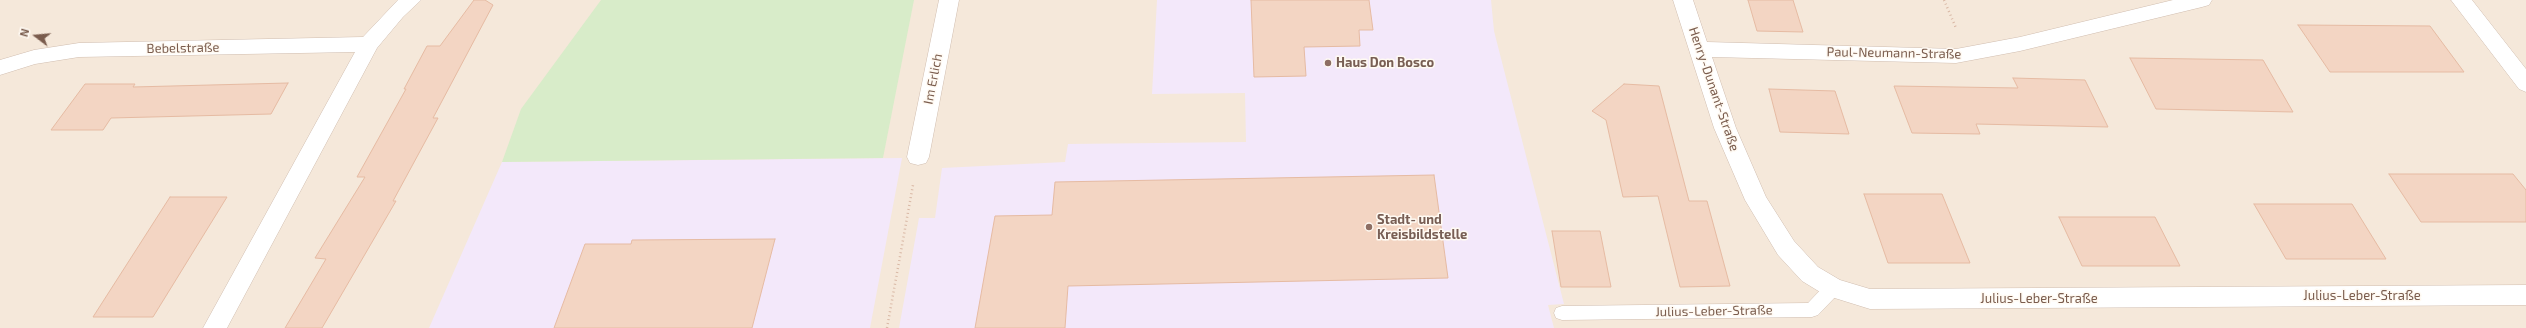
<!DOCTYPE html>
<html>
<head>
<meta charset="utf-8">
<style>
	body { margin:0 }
	#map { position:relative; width:2526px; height:328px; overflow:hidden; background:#fdf6ec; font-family:"Exo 2",sans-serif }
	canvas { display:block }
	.north { position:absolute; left:16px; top:16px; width:40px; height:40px; -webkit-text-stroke:3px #fffaf3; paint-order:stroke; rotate:286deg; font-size:11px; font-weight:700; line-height:16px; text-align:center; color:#7a5c4d }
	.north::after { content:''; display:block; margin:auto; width:14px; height:18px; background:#7a5c4d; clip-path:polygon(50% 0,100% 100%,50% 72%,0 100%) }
</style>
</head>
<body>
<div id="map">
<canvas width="2526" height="328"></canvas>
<div class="north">N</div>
</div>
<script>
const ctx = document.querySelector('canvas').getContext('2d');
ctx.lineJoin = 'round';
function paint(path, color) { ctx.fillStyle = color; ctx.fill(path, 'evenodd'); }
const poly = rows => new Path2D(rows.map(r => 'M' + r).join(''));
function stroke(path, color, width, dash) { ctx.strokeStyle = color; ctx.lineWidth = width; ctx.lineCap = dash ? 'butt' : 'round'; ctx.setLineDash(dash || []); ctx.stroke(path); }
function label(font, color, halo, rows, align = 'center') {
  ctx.font = font + ' "Exo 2",sans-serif'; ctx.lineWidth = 3; ctx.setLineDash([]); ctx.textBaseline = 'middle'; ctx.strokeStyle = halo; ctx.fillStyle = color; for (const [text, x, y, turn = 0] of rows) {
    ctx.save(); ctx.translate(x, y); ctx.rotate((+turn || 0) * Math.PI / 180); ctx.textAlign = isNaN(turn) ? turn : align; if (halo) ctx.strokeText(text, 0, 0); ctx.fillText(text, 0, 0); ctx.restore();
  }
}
paint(poly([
	[0,0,2526,0,2526,328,0,328]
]), '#f5e8da');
paint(poly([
	[1157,0,1491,0,1494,31,1564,304,1548,305,1554,328,899,328,919,218,935,218,942,168,1065,162,1068,144,1246,142,1245,93,1152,94],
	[902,158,870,328,429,328,502,162]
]), '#f3e8fa');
paint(poly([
	[601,0,914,0,883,158,502,162,521,109]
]), '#d8ecc9');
const building = poly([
	[474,0,485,0,493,5,433,118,438,118,393,201,396,201,322,328,285,328,326,259,315,258,365,177,357,177,406,89,404,89,427,46,440,46,474,0],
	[1251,0,1369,0,1373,30,1359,30,1360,46,1304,47,1306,76,1254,77,1251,0],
	[1748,0,1793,0,1803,32,1757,31,1748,0],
	[2298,25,2430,26,2464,72,2330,72,2298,25],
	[2130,58,2263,60,2293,112,2156,109,2130,58],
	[2013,78,2085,80,2108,127,1976,124,1980,134,1912,133,1894,86,2018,88,2013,78],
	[288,83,271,114,111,118,103,130,51,130,85,84,135,84,133,87,288,83],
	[1624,84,1659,86,1689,201,1707,201,1730,286,1680,287,1658,196,1623,197,1606,120,1592,111,1624,84],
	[1769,89,1835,91,1849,134,1780,132,1769,89],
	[2389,174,2513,174,2526,190,2526,222,2421,222,2389,174],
	[1434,175,1448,278,1068,286,1065,328,975,328,995,216,1052,215,1055,182,1434,175],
	[1864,194,1942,194,1970,263,1888,263,1864,194],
	[170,197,227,197,153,317,93,317,170,197],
	[2254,204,2352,204,2386,259,2286,259,2254,204],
	[2059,217,2155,217,2180,266,2082,266,2059,217],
	[1552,231,1600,231,1611,287,1561,287,1552,231],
	[775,239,752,328,554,328,585,244,631,244,632,240,775,239]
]);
paint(building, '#f3d5c3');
stroke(building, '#e6bba3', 1);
const service = poly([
	[1833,281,1839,283,1841,288,1839,293,1818,315,1812,317,1562,320,1556,318,1554,313,1556,308,1562,306,1808,303,1827,283,1833,281]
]);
const minor = poly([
	[398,0,421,0,403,17,377,48,227,328,203,328,355,52,79,57,35,64,0,75,0,60,34,50,79,43,363,37,398,0],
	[939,0,959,0,929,157,926,163,918,165,910,163,907,157,939,0],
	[1673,0,1693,0,1707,42,1956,49,2020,37,2173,0,2212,0,2209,5,2202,7,2020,51,1956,63,1712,57,1736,128,1766,197,1794,241,1818,267,1840,280,1870,289,2526,285,2526,305,1870,309,1825,295,1802,281,1778,255,1745,200,1714,128,1673,0],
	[2451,0,2472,0,2526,69,2526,92,2519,89,2451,0]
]);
stroke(service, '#d1beb0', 1);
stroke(minor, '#d1beb0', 1);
stroke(poly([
	[1944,0,1956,28],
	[887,328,913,185]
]), '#d9b8a5', 2.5, [1, 3]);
paint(service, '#fff');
paint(minor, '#fff');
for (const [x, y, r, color] of [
	[1328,63,4,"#8d6e63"],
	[1369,227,4,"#8d6e63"]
]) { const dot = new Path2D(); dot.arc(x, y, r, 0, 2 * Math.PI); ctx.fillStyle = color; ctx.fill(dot); stroke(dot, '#fffaf3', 1.5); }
label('13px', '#7a5c4d', '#fffaf3', [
	["Bebelstraße",183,48,-1],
	["Paul-Neumann-Straße",1894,53,1],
	["Im Erlich",933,79,-79],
	["Henry-Dunant-Straße",1714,89,71],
	["Julius-Leber-Straße",2362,296],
	["Julius-Leber-Straße",2039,299],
	["Julius-Leber-Straße",1714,311,-1]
]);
label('bold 13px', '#785e54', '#fffaf3', [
	["Haus Don Bosco",1336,63],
	["Stadt- und",1377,220],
	["Kreisbildstelle",1377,235]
], 'left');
</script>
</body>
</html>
